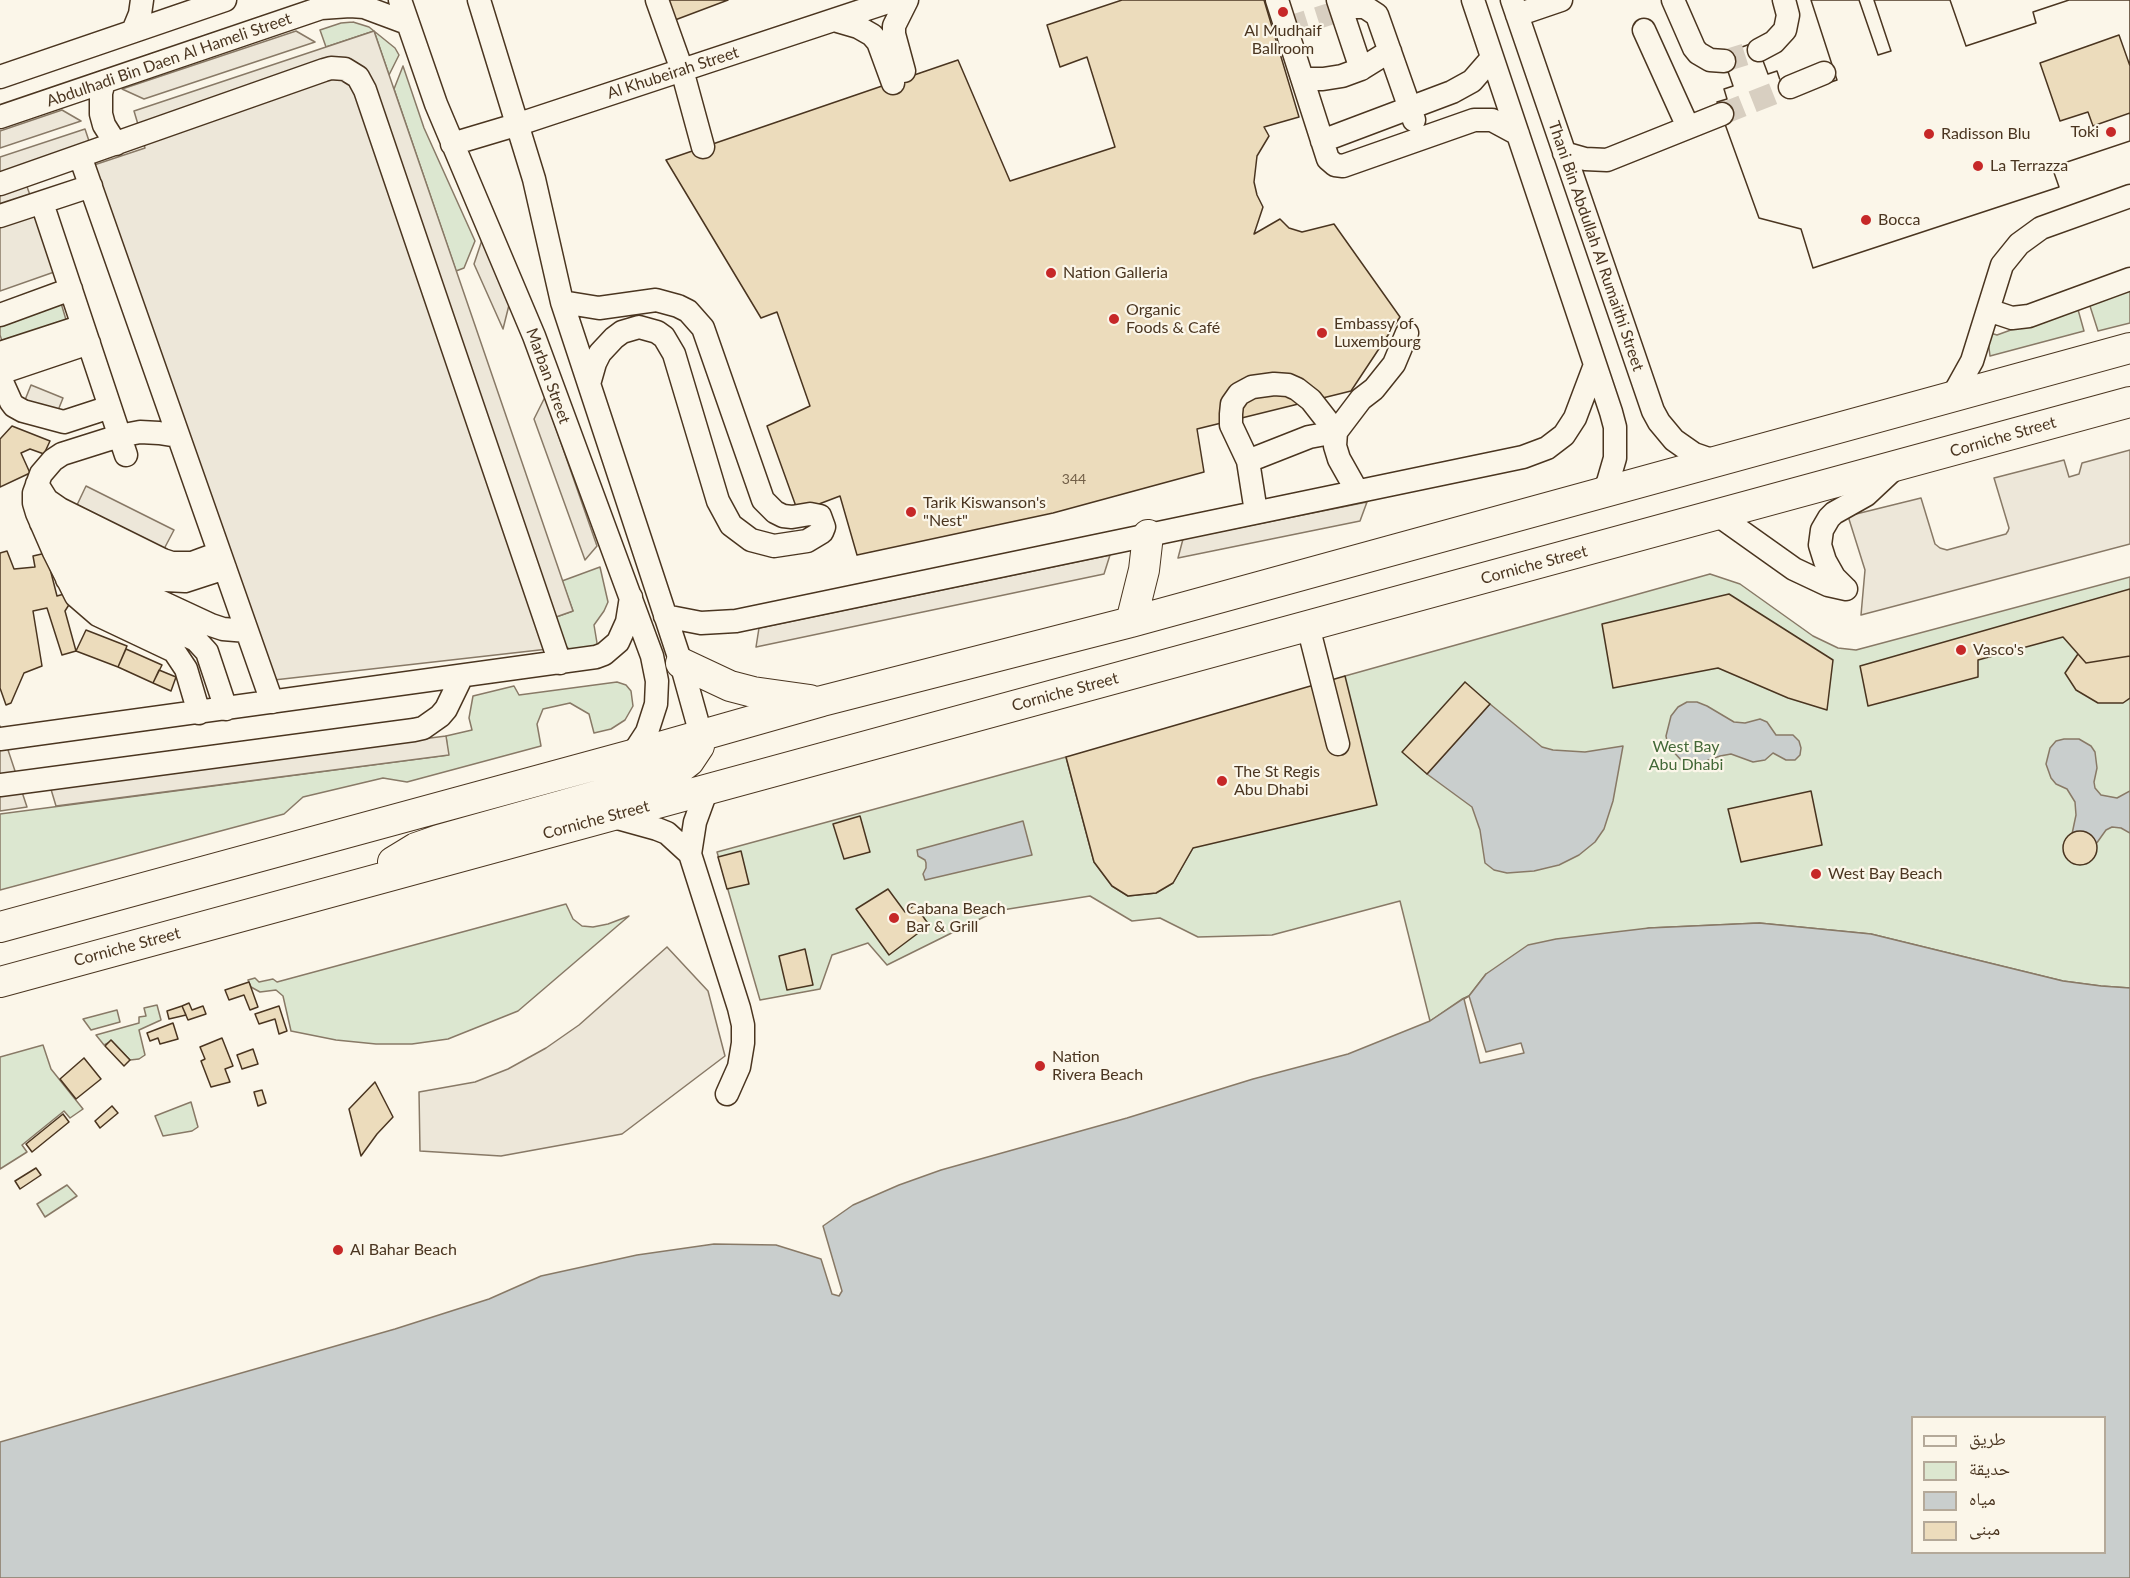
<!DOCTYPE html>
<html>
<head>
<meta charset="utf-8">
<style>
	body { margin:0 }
	#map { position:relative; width:2130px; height:1578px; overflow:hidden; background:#fbf6e9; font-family:Lato,"Noto Naskh Arabic",sans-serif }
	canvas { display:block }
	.legend { position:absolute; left:1911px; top:1416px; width:195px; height:138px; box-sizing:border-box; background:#fbf6e9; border:2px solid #b4a999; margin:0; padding:8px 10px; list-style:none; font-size:18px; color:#4a3520 }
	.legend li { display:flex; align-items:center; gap:12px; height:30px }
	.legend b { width:30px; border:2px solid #b4a999 }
</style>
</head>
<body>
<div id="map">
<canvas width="2130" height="1578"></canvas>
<ul class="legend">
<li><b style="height:8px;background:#fbf6e9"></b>طريق</li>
<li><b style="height:16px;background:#dce7d0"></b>حديقة</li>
<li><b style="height:16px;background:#c9cecd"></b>مياه</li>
<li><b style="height:16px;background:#ecdcbc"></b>مبنى</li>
</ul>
</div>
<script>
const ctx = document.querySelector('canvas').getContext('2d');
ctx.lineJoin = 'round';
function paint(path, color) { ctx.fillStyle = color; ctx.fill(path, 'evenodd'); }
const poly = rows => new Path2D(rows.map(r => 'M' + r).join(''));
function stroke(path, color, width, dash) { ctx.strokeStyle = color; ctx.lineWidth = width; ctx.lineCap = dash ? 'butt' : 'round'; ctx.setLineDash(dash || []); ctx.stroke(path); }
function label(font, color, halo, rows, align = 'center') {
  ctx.font = font + ' Lato,sans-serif'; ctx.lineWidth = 4.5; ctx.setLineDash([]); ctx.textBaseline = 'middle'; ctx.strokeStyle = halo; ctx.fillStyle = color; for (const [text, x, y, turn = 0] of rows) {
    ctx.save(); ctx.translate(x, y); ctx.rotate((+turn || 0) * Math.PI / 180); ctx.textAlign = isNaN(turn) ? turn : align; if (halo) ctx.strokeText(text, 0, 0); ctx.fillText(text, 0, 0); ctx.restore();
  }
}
const green = poly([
	[353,22,369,27,395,48,399,55,389,75,374,31,326,47,320,30,341,23,353,22],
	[403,66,424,128,475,241,464,268,456,271,394,89,403,66],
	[2130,290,2130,323,2098,331,2089,303,2130,290],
	[61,303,67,323,3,344,0,335,0,322,61,303],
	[2077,306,2084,331,1990,356,1987,332,1997,335,2077,306],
	[600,567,608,602,604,611,594,625,598,649,571,650,566,647,556,617,573,611,562,581,600,567],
	[1710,574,1740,584,1813,636,1838,648,1856,650,2130,577,2130,988,2101,986,2063,981,1871,934,1759,923,1649,928,1486,974,1469,996,1462,999,1430,1021,1400,901,1272,935,1198,937,1160,918,1132,921,1090,896,996,911,887,965,868,943,832,955,820,989,760,1000,717,852,1066,757,1094,862,1112,886,1128,896,1156,893,1173,883,1193,848,1345,676,1710,574],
	[617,682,626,685,631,691,633,706,625,720,611,729,594,733,589,714,570,703,543,709,537,724,541,746,407,782,383,778,303,797,284,814,0,890,0,814,448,755,446,736,472,730,469,718,473,696,514,686,519,695,617,682],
	[566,904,573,919,582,926,593,927,608,924,629,916,518,1011,448,1039,412,1044,376,1044,336,1040,291,1031,283,996,276,990,260,992,251,987,248,980,255,978,259,982,273,979,277,982,566,904],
	[157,1005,161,1020,139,1030,145,1055,139,1059,130,1060,112,1041,104,1045,96,1035,139,1023,139,1017,146,1016,144,1008,157,1005],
	[117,1010,120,1022,91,1030,83,1019,117,1010],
	[43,1045,51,1069,83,1109,70,1118,64,1111,22,1145,27,1152,0,1169,0,1057,43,1045],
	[191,1102,198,1127,192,1131,163,1136,155,1116,191,1102],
	[67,1185,77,1196,45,1217,37,1204,67,1185]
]);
paint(green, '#dce7d0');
stroke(green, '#887966', 1.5);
const parking = poly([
	[296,31,315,42,144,99,122,89,296,31],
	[374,31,573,611,556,617,566,647,274,680,91,166,145,148,134,111,374,31],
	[62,110,81,121,0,148,0,131,62,110],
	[85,129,90,144,20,167,57,271,0,291,0,157,85,129],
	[483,237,510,301,503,329,474,264,483,237],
	[31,385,63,398,57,413,25,400,31,385],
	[545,397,597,546,585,560,534,419,545,397],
	[2130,450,2130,544,1861,615,1865,570,1848,516,1921,498,1935,544,1940,548,1947,550,2006,534,2008,531,2009,528,1994,478,2064,460,2069,477,2079,474,2082,463,2130,450],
	[86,486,174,530,164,549,77,505,86,486],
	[1367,502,1360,521,1178,558,1183,539,1367,502],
	[1110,555,1104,574,756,647,759,628,1110,555],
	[0,726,27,807,0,811,0,726],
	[446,736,449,755,56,806,50,786,446,736],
	[667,947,708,991,725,1056,622,1134,501,1156,420,1151,419,1092,475,1082,508,1069,546,1048,579,1025,667,947]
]);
paint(parking, '#ede7d9');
stroke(parking, '#887966', 1.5);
const water = poly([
	[1687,702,1697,702,1707,706,1734,722,1745,723,1760,719,1767,722,1776,735,1793,735,1799,741,1801,748,1800,755,1795,760,1786,760,1773,753,1765,760,1753,762,1731,754,1720,756,1703,762,1693,763,1682,761,1668,746,1666,736,1671,716,1678,707,1687,702],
	[1490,704,1542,747,1553,750,1585,752,1623,746,1613,801,1604,829,1595,842,1579,855,1559,865,1534,871,1507,873,1494,870,1485,863,1480,830,1472,807,1427,774,1490,704],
	[2064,739,2079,739,2091,746,2095,752,2097,768,2094,782,2095,788,2101,795,2117,798,2130,791,2130,833,2121,828,2112,827,2106,830,2096,844,2091,835,2086,833,2081,832,2072,834,2076,815,2075,802,2067,789,2056,784,2051,778,2046,764,2050,748,2056,741,2064,739],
	[1023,821,1032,855,925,880,923,874,926,868,926,863,925,860,918,856,917,850,1023,821],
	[1759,923,1871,934,2063,981,2101,986,2130,988,2130,1578,0,1578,0,1442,395,1329,489,1299,541,1276,637,1255,714,1244,776,1245,821,1259,832,1294,839,1296,842,1291,823,1226,853,1205,899,1185,941,1170,1127,1118,1253,1079,1348,1054,1430,1021,1463,999,1469,996,1486,974,1528,945,1556,939,1649,928,1759,923],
	[1912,1418,2104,1418,2104,1552,1912,1552,1912,1418]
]);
paint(water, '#c9cecd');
stroke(water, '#887966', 1.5);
const pier = poly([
	[1469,996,1486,1052,1521,1043,1524,1053,1480,1063,1464,999,1469,996]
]);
paint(pier, '#fbf6e9');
stroke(pier, '#887966', 1.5);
const building = poly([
	[668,0,728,0,675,20,668,0],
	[1122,0,1264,0,1299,117,1264,127,1269,136,1257,156,1254,182,1257,195,1263,207,1254,234,1280,219,1289,228,1302,232,1334,224,1400,317,1351,391,1197,429,1204,472,1053,513,857,555,840,496,798,512,767,426,810,406,777,312,761,318,666,160,958,60,1010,181,1115,147,1087,57,1060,67,1047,25,1122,0],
	[1811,0,1859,0,1878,55,1891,51,1874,0,1950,0,1966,46,2036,23,2033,12,2069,0,2130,0,2130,66,2119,35,2040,63,2060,121,2088,112,2093,126,2130,113,2130,141,2052,167,2059,187,1813,268,1801,229,1759,218,1717,102,1727,99,1724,89,1733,86,1722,54,1756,42,1768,74,1777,71,1780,80,1787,78,1793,95,1837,80,1811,0],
	[1811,0,1859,0,1878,55,1891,51,1874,0,1950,0,1966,46,2036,23,2033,12,2069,0,2130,0,2130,141,2052,167,2059,187,1813,268,1801,229,1759,218,1717,102,1727,99,1724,89,1733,86,1722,54,1756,42,1768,74,1777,71,1780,80,1787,78,1793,95,1837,80,1811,0],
	[12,426,50,441,44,454,30,449,21,453,30,473,0,487,0,439,12,426],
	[7,551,14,569,35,567,33,556,46,553,57,596,71,592,72,600,65,611,76,651,62,655,47,608,33,611,42,666,24,673,11,703,6,705,0,688,0,553,7,551],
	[2130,589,2130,656,2086,663,2063,637,1978,660,1978,677,1868,706,1860,666,2130,589],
	[1729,594,1833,660,1827,710,1788,698,1718,668,1613,688,1602,624,1729,594],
	[86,630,127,646,118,667,76,651,86,630],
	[126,649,162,665,153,683,118,667,126,649],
	[2078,654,2086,663,2130,656,2130,698,2123,703,2098,703,2076,690,2065,673,2078,654],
	[159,670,176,677,171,691,153,683,159,670],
	[1345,676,1377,805,1193,848,1173,883,1156,893,1128,896,1112,886,1094,862,1066,757,1345,676],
	[1465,682,1490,704,1427,774,1402,752,1465,682],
	[1811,791,1822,845,1741,862,1728,809,1811,791],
	[860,816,870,852,844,859,833,824,860,816],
	'2063 848a17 17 0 1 1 34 0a17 17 0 1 1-34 0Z',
	[741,851,749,884,727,889,718,857,741,851],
	[888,889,905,912,915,905,929,925,889,955,856,909,888,889],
	[805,949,813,985,787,990,779,956,805,949],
	[249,982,258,1007,250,1010,244,995,229,1000,225,990,249,982],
	[189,1003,192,1010,203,1006,206,1014,188,1020,182,1006,189,1003],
	[182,1006,186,1015,169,1019,167,1011,182,1006],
	[279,1006,287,1031,279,1034,275,1019,259,1024,255,1014,279,1006],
	[173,1023,178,1039,160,1044,158,1038,150,1041,147,1033,173,1023],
	[222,1038,233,1066,225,1069,230,1082,211,1087,201,1061,205,1059,200,1047,222,1038],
	[111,1040,130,1060,124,1066,105,1046,111,1040],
	[253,1049,258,1064,242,1069,237,1055,253,1049],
	[84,1058,101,1079,76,1099,60,1079,84,1058],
	[375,1082,393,1117,377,1134,361,1156,349,1109,375,1082],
	[262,1090,266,1103,258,1106,254,1092,262,1090],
	[112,1106,118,1113,100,1128,95,1121,112,1106],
	[63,1114,69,1122,32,1152,26,1144,63,1114],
	[36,1168,41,1175,20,1189,15,1181,36,1168]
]);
paint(building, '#ecdcbc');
stroke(building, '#4a3520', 1.5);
stroke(poly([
	[1286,28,1352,7],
	[1724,61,1759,50],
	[1722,114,1790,87]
]), '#d8cfc1', 22, [22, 11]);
const minor = poly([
	[400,0,436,104,534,336,652,656,657,681,656,704,647,732,632,755],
	[479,0,534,179,562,302,681,663,701,735],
	[657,0,682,70,703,147],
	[1277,0,1328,159,1335,165,1343,166,1474,120,1492,120,1518,134],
	[1338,0,1361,69],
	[1473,0,1611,412,1615,427,1615,458,1608,482,1602,493],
	[1512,0,1653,411,1659,422,1674,440,1694,454,1717,462],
	[1673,0,1694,48,1698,53,1710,60,1724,61],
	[1352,7,1365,7,1377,15,1414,120],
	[1517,15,1561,0],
	[834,20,858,27,872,35,878,42,893,83],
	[1644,30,1688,127],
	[133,31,140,14,142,0],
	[1759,50,1774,42,1785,30,1788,15,1784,0],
	[904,71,894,34,894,26,907,0],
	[0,77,225,0],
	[1303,79,1323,79,1342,76,1361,69,1390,51],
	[104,82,101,93,101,114,104,125,116,144],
	[1790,87,1824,73],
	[0,117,321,8,350,6,364,7,407,23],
	[1322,141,1452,92,1472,81,1492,58],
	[452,144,519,124,894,0],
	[1564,153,1585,159,1607,160,1722,114],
	[80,156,272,702],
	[0,184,324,70,331,68,345,69,358,77,365,90,560,663],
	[42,203,126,455],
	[0,216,91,186],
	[562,302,599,308,656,300,678,306,688,311,703,328,763,500,775,512,783,516,792,517,810,514,820,516,824,527,822,532,807,541,774,546,751,540,731,525,718,501,674,354,664,337,657,332,639,327,622,332,614,338,600,353,595,363,589,384],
	[1988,310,2012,318,2029,316,2130,279],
	[0,315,71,289],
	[0,353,83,326],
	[4,371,2,382,11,402,14,406,23,411,64,422,110,407],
	[0,373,89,343],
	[1952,397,1972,361,2002,265,2019,244,2041,228,2130,196],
	[178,436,159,433,140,432,119,436,62,454,53,460,41,474,34,493,34,503,37,513,54,552,76,596,98,615,174,651,186,669,199,713],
	[1248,461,1231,425,1231,414,1232,404,1239,394,1252,387,1274,384,1288,385,1297,389,1311,400,1336,432,1309,437,1248,461,1256,512],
	[37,484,47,500,60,509,163,560,172,563,192,563,219,553],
	[1357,491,1339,459,1335,446,1336,432,1361,399,1374,389,1394,364,1407,333],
	[1718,515,1794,569,1828,585,1846,589],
	[41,523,165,580,185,581,225,568],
	[54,552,211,625,223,629,247,631],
	[67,579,196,640,207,652,226,709],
	[1846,589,1834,577,1825,561,1820,545,1822,530,1829,518,1834,513,1866,495,1897,466],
	[665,616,701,623,736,621,1523,457,1547,448,1564,435,1575,418,1595,365],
	[1308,626,1338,744],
	[0,739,596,657,604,654,618,642,627,622,631,597],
	[0,785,414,730,423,728,440,716,446,709,462,676],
	[707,789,695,822,690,854,739,1008,743,1025,743,1043,739,1067,727,1094],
	[610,816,657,829,667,833,690,854]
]);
const major = poly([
	[1131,622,1144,570,1148,535],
	[681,663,730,686,753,692,810,700],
	[393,862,416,848,439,840,671,775,689,761,699,746,701,735],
	[0,927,632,755,822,701,1131,622,2130,348],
	[0,982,2130,402]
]);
stroke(minor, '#4a3520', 25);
stroke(major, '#4a3520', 32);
stroke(minor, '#fbf6e9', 22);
stroke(major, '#fbf6e9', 30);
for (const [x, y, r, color] of [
	[1283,12,6,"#c62828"],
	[2111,132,6,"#c62828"],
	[1929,134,6,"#c62828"],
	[1978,166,6,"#c62828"],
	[1866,220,6,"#c62828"],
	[1051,273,6,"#c62828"],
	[1114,319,6,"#c62828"],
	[1322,333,6,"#c62828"],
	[911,512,6,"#c62828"],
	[1961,650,6,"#c62828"],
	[1222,781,6,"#c62828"],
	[1816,874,6,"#c62828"],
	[894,918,6,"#c62828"],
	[1040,1066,6,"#c62828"],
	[338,1250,6,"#c62828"]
]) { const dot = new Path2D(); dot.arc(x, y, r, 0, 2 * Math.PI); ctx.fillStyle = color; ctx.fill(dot); stroke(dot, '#fbf6e9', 2); }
label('14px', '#725f47', null, [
	["344",1074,479]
]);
label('16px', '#4a3520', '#fbf6e9', [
	["Al Mudhaif",1283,31,"center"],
	["Ballroom",1283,49,"center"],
	["Toki",2099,132,"right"],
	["Radisson Blu",1941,134],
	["La Terrazza",1990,166],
	["Bocca",1878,220],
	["Nation Galleria",1063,273],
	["Organic",1126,310],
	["Foods & Café",1126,328],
	["Embassy of",1334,324],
	["Luxembourg",1334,342],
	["Tarik Kiswanson's",923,503],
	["\"Nest\"",923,521],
	["Vasco's",1973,650],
	["The St Regis",1234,772],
	["Abu Dhabi",1234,790],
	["West Bay Beach",1828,874],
	["Cabana Beach",906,909],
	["Bar & Grill",906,927],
	["Nation",1052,1057],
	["Rivera Beach",1052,1075],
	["Al Bahar Beach",350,1250]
], 'left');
label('16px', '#4a3520', '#fbf6e9', [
	["Abdulhadi Bin Daen Al Hameli Street",169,60,-19],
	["Al Khubeirah Street",673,73,-18],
	["Thani Bin Abdullah Al Rumaithi Street",1596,246,71],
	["Marban Street",548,376,70],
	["Corniche Street",2003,437,-16],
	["Corniche Street",1534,565,-15],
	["Corniche Street",1065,692,-15],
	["Corniche Street",596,820,-15],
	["Corniche Street",127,947,-15]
]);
label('16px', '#436837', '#fbf6e9', [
	["West Bay",1686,747],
	["Abu Dhabi",1686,765]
]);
</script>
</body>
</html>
